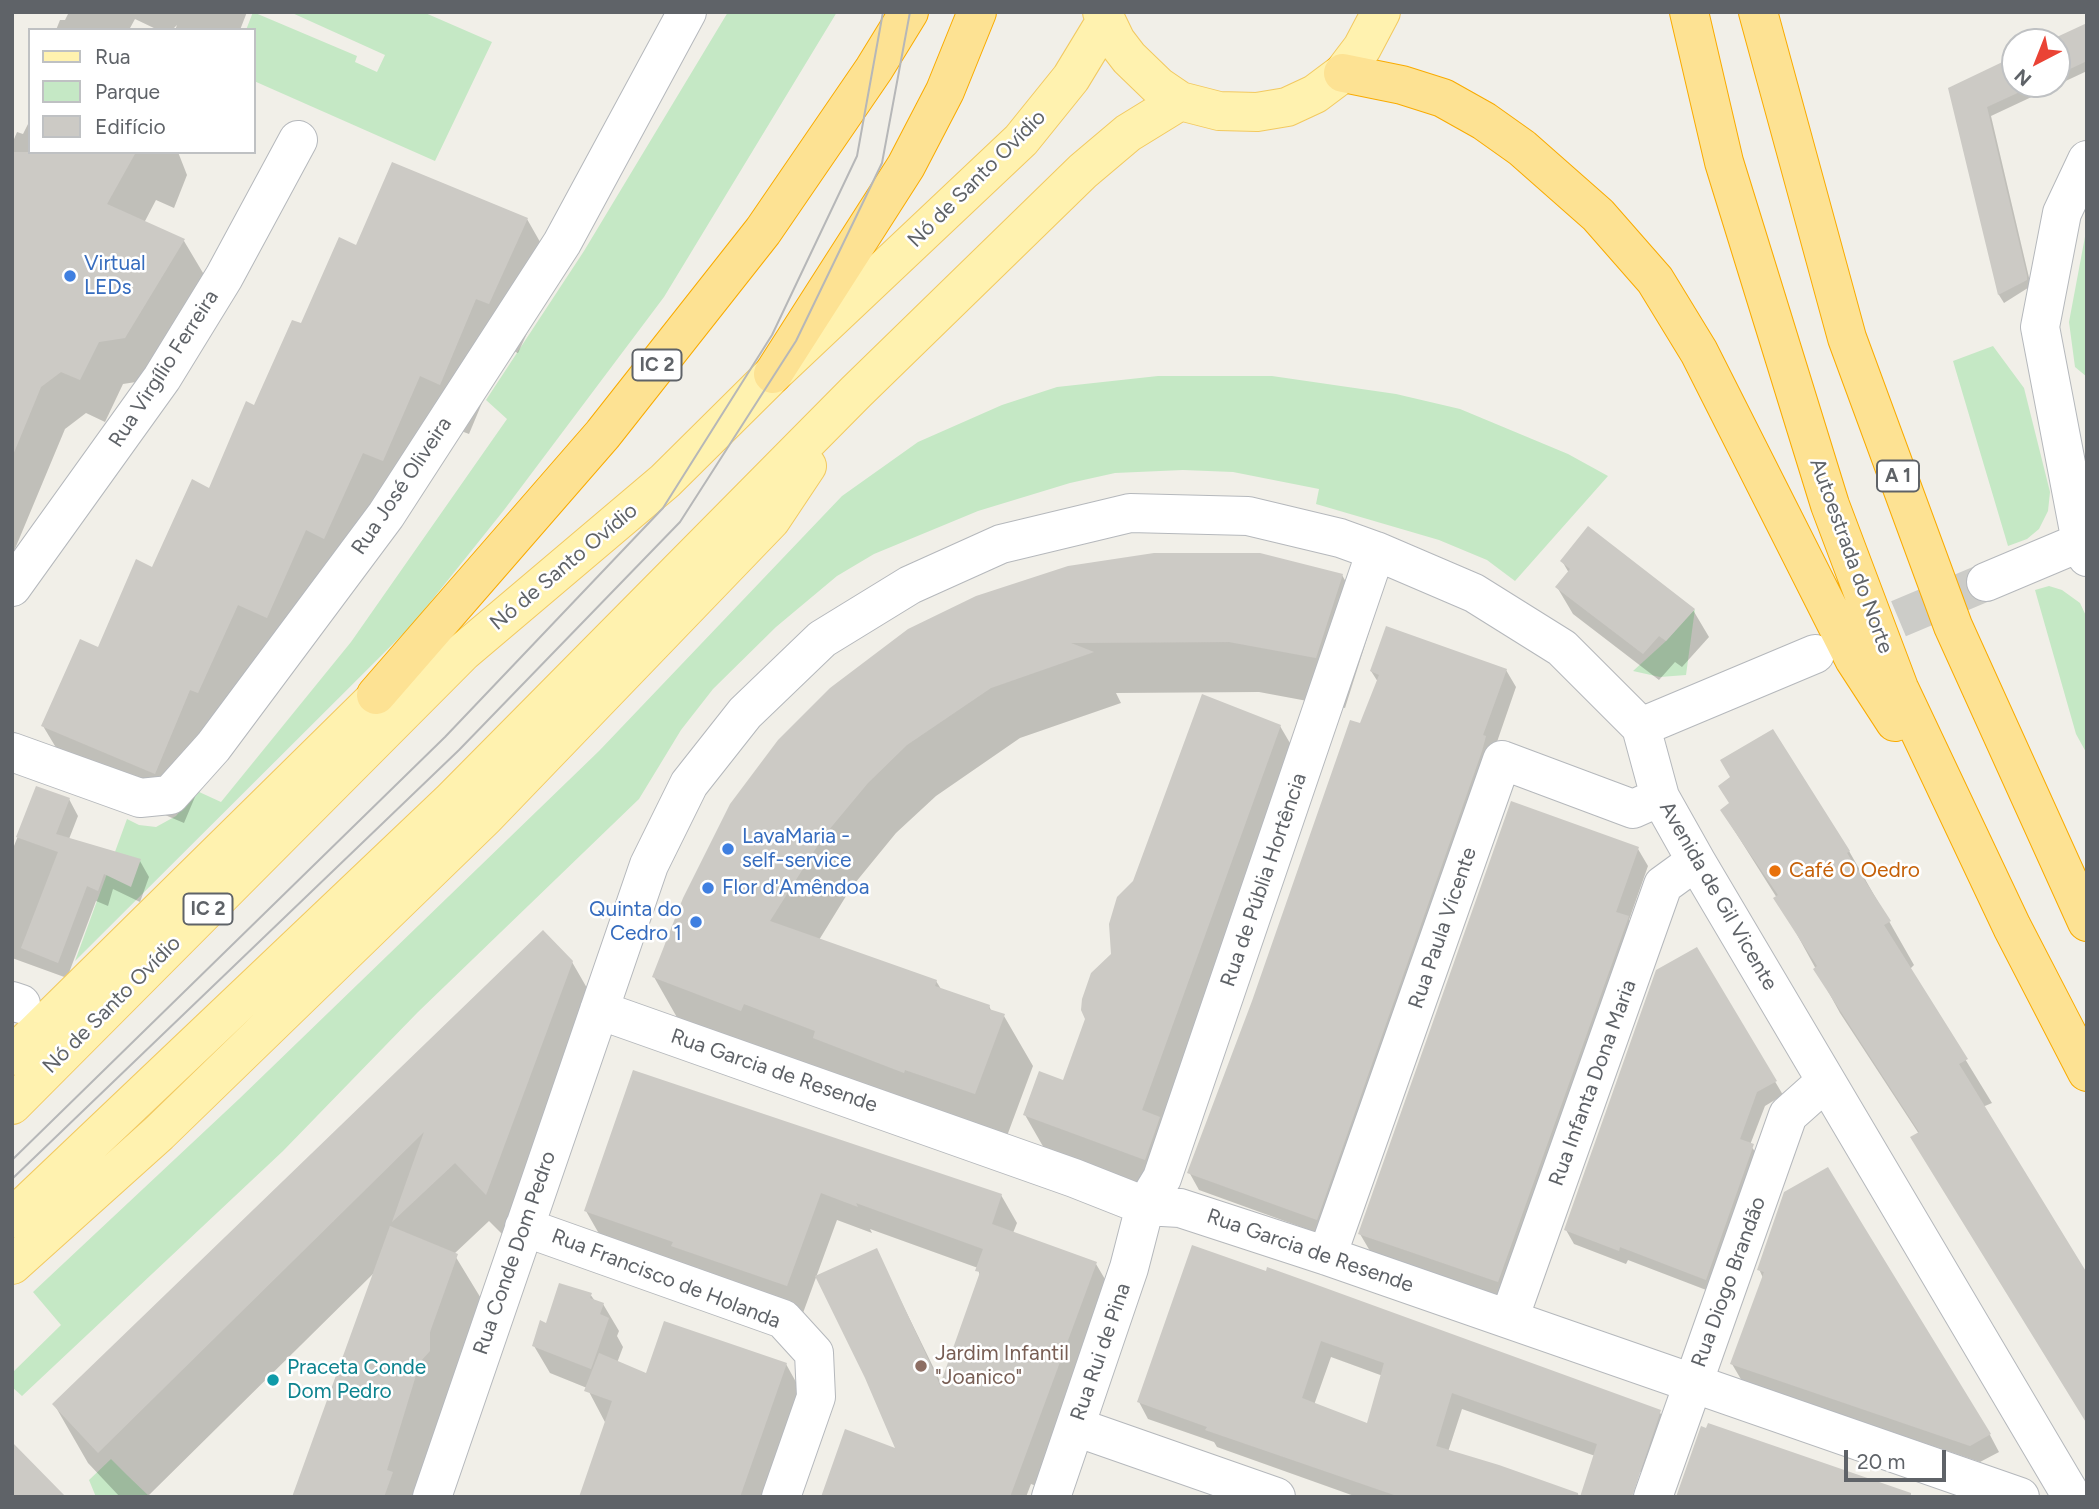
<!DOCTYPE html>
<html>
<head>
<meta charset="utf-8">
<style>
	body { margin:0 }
	#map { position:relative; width:2099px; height:1509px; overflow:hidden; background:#f1efe8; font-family:Figtree,sans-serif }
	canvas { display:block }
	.frame { position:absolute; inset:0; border:14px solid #5f6368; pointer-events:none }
	.legend { position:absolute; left:28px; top:28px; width:228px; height:126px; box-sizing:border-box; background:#fff; border:2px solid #bfc1c3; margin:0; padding:9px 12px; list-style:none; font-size:21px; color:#5f6368 }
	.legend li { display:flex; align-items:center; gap:14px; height:35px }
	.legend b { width:35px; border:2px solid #bfc1c3 }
	.north { position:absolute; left:2001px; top:28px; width:70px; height:70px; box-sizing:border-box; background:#fff; border:2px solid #bfc1c3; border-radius:50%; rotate:222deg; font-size:19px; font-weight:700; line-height:28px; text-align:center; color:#5f6368 }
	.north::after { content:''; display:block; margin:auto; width:24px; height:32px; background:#ea4335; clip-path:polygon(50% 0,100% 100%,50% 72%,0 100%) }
	.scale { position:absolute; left:1844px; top:1450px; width:102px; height:32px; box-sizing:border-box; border:4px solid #5f6368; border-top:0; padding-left:9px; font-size:21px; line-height:24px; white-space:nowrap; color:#5f6368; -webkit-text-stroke:5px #fff; paint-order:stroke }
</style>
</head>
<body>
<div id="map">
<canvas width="2099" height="1509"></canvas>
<div class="frame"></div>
<ul class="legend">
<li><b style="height:9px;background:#fff2af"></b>Rua</li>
<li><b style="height:19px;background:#c5e8c5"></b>Parque</li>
<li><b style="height:19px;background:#cccac5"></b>Edifício</li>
</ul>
<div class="north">N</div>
<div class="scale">20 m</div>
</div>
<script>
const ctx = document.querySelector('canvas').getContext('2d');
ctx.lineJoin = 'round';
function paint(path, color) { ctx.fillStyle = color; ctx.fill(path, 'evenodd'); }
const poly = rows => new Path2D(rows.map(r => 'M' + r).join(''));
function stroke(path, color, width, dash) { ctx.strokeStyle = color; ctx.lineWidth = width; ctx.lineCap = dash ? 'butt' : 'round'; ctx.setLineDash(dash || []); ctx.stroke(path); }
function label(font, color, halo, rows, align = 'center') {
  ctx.font = font + ' Figtree,sans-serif'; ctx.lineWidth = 5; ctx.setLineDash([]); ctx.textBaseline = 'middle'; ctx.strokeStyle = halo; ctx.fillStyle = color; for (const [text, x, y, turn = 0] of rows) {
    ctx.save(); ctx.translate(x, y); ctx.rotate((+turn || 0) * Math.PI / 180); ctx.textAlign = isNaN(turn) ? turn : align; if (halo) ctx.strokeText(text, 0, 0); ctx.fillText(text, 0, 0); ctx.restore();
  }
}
paint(poly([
	[253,12,357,56,355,62,377,72,385,55,290,12,423,12,492,42,435,161,254,81,254,30,246,30],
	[728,12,837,12,664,297,504,510,412,625,75,961,127,819,139,825,156,827,176,816,197,791,221,802,351,642,507,419,486,400,584,251],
	[2087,226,2087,377,2075,367,2069,322],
	[1993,346,2024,388,2050,492,2048,511,2039,529,2027,539,2008,546,1953,361],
	[1158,376,1272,376,1396,394,1460,409,1568,454,1608,476,1515,581,1487,560,1439,540,1316,504,1319,489,1233,472,1183,470,1115,473,1070,483,978,511,874,554,837,576,776,627,713,689,681,730,639,799,418,1012,283,1151,22,1396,12,1387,12,1373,61,1325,33,1292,239,1099,599,751,842,496,918,442,1002,405,1057,387],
	[2049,586,2062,590,2080,603,2087,618,2087,754,2076,734,2035,590],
	[1695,609,1686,675,1660,677,1633,671,1666,641],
	[111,1459,127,1475,150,1497,96,1497,89,1480]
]), '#c5e8c5');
paint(poly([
	[69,12,247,12,240,30,175,30,177,25,172,30,158,30,135,19,129,30,56,30,60,20,65,20],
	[2087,25,2087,71,1991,116,2031,286,2004,303,1999,295,1950,89,2015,58,2015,84,2057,84,2057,42,2050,42],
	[30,120,30,152,178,152,187,175,174,208,156,200,144,223,184,241,209,283,149,380,123,384,105,422,86,413,65,429,12,556,12,144,17,132,23,134],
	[527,219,556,270,518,353,505,348,469,434,448,426,219,740,184,823,73,776,43,726,210,490,302,326,357,248],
	[1562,561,1693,610,1709,637,1682,667,1675,662,1659,680,1573,614,1557,587,1569,573],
	[1342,575,1371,626,1345,708,1259,692,1116,693,1121,703,1020,738,936,796,896,833,851,888,819,940,936,981,941,989,989,1006,992,1012,1004,1016,1033,1066,1004,1144,683,1028,654,977,831,689],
	[1506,670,1516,687,1326,1236,1199,1190,1189,1172,1378,682,1371,671],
	[1280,726,1308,774,1172,1207,1052,1162,1025,1115,1064,1083,1113,955],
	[37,788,69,799,78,816,69,839,140,861,149,877,140,902,113,889,108,906,96,901,67,978,12,958,12,851],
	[1722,811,1849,851,1914,965,1910,969,1992,1103,1919,1134,1840,1013,1777,898],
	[1638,849,1648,866,1629,920,1637,935,1507,1299,1370,1251,1360,1234],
	[1697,949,1783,1095,1765,1106,1750,1145,1761,1159,1714,1293,1628,1260,1626,1264,1574,1244,1566,1230],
	[572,962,606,1021,520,1252,489,1221,454,1254,485,1305,422,1497,295,1497,377,1270,147,1497,120,1497,88,1463,54,1404],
	[634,1073,1001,1195,1017,1223,1013,1233,1096,1264,1112,1291,1039,1487,1031,1484,1026,1497,824,1497,898,1451,876,1250,942,1385,980,1277,978,1268,870,1229,872,1233,837,1220,803,1313,602,1239,586,1211],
	[1828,1169,1990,1435,1999,1452,1980,1462,1742,1381,1732,1364,1763,1278,1759,1269],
	[1193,1247,1659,1411,1669,1428,1652,1476,1462,1409,1448,1452,1582,1496,1600,1497,1357,1497,1217,1447,1214,1442,1148,1419,1139,1402],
	[1331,1357,1383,1376,1368,1426,1314,1405],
	[590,1294,595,1301,603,1304,619,1331,617,1336,623,1347,617,1363,647,1376,786,1364,806,1400,772,1497,581,1497,606,1424,587,1388,550,1373,534,1346,547,1325]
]), '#0003');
paint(poly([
	[2087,23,2087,61,2057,75,2057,42,2046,42],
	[2015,56,2015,84,2037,84,1987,107,2027,276,2027,280,1998,295,1948,88],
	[12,152,136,152,107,204,185,239,125,338,99,342,80,380,61,372,41,387,13,455],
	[392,162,528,218,489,304,476,299,440,385,420,376,383,461,363,453,324,539,306,530,267,618,238,605,198,693,190,690,155,774,41,726,80,639,98,647,136,559,152,567,192,479,209,488,246,401,254,405,292,320,301,323,339,237,356,245],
	[1588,526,1695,609,1666,641,1659,636,1643,654,1555,587,1570,569,1560,561],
	[1154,553,1260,553,1343,574,1316,658,1229,642,1071,643,1094,652,991,688,907,745,868,783,823,837,770,921,937,980,935,986,990,1005,989,1009,1005,1014,975,1094,905,1070,904,1073,813,1038,815,1031,744,1004,741,1011,652,977,683,898,730,804,778,740,830,688,908,629,976,596,1068,566],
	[1386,626,1507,669,1483,735,1486,736,1482,751,1317,1220,1187,1173,1252,1001,1350,720,1360,723,1379,675,1370,671],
	[1202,694,1281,725,1142,1110,1160,1117,1145,1160,1023,1115,1039,1071,1063,1080,1085,1019,1081,1010,1082,999,1091,973,1111,954,1109,924,1117,897,1133,881],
	[1773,729,1850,851,1847,853,1891,921,1884,925,1968,1059,1959,1064,2087,1273,2087,1424,1910,1137,1919,1132,1813,969,1817,966,1773,898,1778,895,1720,810,1729,803,1718,786,1730,777,1720,760],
	[36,786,70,798,56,834,141,859,131,887,104,874,98,891,87,886,58,963,21,948,58,852,16,837],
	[1511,801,1639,847,1616,912,1629,916,1498,1282,1358,1234],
	[543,930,573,961,486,1195,455,1163,392,1222,424,1132,98,1453,52,1404],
	[1697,947,1777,1081,1757,1092,1740,1139,1754,1144,1706,1280,1620,1247,1619,1251,1564,1230,1656,970],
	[633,1070,1002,1194,992,1224,1097,1262,1010,1497,821,1497,845,1429,895,1448,865,1378,815,1276,877,1248,940,1385,980,1272,975,1271,983,1249,856,1203,858,1207,821,1193,787,1286,671,1246,673,1242,584,1211],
	[1828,1167,1863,1225,1991,1434,1970,1446,1730,1364,1764,1272,1757,1270,1784,1192],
	[390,1226,458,1254,430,1332,430,1351,420,1362,387,1470,393,1472,384,1497,292,1497],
	[1192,1245,1266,1271,1267,1267,1320,1286,1661,1410,1632,1497,1580,1497,1597,1444,1452,1393,1436,1446,1499,1465,1578,1493,1578,1497,1400,1497,1205,1430,1207,1427,1137,1402],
	[1321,1341,1384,1363,1367,1423,1302,1398],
	[559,1283,592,1293,590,1298,604,1303,600,1314,609,1318,591,1369,532,1346,540,1320,546,1323],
	[664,1321,787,1363,740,1497,579,1497,612,1401,584,1391,599,1353,646,1373],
	[1708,1423,1911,1493,1911,1497,1676,1497,1701,1426,1706,1428],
	[12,1442,66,1497,12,1497]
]), '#cccac5');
stroke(poly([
	[1846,641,1986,582]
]), '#ccccc8', 38, [38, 19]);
const minor = poly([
	[2087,160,2062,213,2040,327,2081,542,2087,557],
	[1986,582,2081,542],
	[12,587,162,378,224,277,298,140],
	[1641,727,1815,654],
	[12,752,140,798,170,795,213,747,386,515,562,243,687,12],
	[12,1001,21,1004],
	[599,1010,1074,1178,1145,1206,1180,1208,1327,1256,2020,1497],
	[524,1227,783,1319,814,1353,816,1397,781,1497],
	[1327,1256,1502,760,1633,809,1660,797],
	[1509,1319,1663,885,1696,861],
	[1076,1427,1276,1497],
	[432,1497,649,865,689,784,745,713,822,639,910,585,1001,544,1130,513,1248,516,1340,538,1376,551,1474,593,1562,648,1641,727,1660,797,1696,861,2072,1497],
	[1051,1497,1129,1268,1145,1206,1162,1178,1376,551],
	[1653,1497,1788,1115,1825,1082]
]);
const major = poly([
	[1102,12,1116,41,1129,58,1158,86,1180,101,1219,111,1257,112,1287,107,1315,94,1343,73,1362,48,1381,12],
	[12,1056,401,673],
	[12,1105,463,652,665,481,773,374,1021,140,1071,78,1105,22],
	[12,1218,450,802,856,392,1083,171,1128,133,1180,101],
	[12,1265,159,1133,485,817,771,520,807,466]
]);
const highway = poly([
	[1689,12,1724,162,1830,505,1899,688,2012,927,2087,1072],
	[1758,12,1847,338,1953,626,2087,922],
	[1343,73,1402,85,1443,98,1484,121,1522,148,1598,215,1655,280,1699,352,1854,659,1895,722],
	[773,374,906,166,945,91,977,12],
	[376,695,603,434,763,231,874,69,909,12]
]);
stroke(minor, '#b5b8bc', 40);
stroke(major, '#f2c960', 40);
stroke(highway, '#f9ab00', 40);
stroke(minor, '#fff', 38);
stroke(major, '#fff2af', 38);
stroke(highway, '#fde293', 38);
stroke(poly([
	[12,1160,445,737,663,508,772,335,857,156,883,12],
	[12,1179,459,750,680,522,796,341,882,163,910,12]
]), '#b6b7b8', 2);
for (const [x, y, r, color] of [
	[70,276,7,"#3f7fe0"],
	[728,849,7,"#3f7fe0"],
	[1775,871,7,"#e8710a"],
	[708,888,7,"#3f7fe0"],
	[696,922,7,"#3f7fe0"],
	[921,1366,7,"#8d6e63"],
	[273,1380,7,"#0f9aa8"]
]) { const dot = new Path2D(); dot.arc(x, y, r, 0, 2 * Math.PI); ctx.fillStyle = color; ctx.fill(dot); stroke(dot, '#fff', 2.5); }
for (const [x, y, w] of [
	[657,365,49],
	[1898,476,42],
	[208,909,49]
]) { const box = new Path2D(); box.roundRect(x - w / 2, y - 15.5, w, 31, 5); ctx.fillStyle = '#fff'; ctx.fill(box); stroke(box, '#5f6368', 2); }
label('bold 19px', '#5f6368', null, [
	["IC 2",657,365],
	["A 1",1898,476],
	["IC 2",208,909]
]);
label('21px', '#5f6368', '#fff', [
	["Nó de Santo Ovídio",977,179,-45],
	["Rua Virgílio Ferreira",164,369,-57],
	["Rua José Oliveira",402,486,-56],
	["Autoestrada do Norte",1851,556,70],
	["Nó de Santo Ovídio",564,567,-40],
	["Rua de Públia Hortência",1264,880,-71],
	["Avenida de Gil Vicente",1718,896,60],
	["Rua Paula Vicente",1443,928,-71],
	["Nó de Santo Ovídio",112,1005,-45],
	["Rua Garcia de Resende",774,1071,19],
	["Rua Infanta Dona Maria",1593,1083,-70],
	["Rua Garcia de Resende",1310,1251,19],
	["Rua Conde Dom Pedro",515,1253,-71],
	["Rua Francisco de Holanda",666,1279,21],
	["Rua Diogo Brandão",1729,1282,-70],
	["Rua Rui de Pina",1101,1352,-71]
]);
label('21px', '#366cbe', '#fff', [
	["Virtual",84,264],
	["LEDs",84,288],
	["LavaMaria -",742,837],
	["self-service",742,861],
	["Flor d'Amêndoa",722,888],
	["Quinta do",682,910,"right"],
	["Cedro 1",682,934,"right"]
], 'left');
label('21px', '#c56008', '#fff', [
	["Café O Oedro",1789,871]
], 'left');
label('21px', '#785e54', '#fff', [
	["Jardim Infantil",935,1354],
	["\"Joanico\"",935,1378]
], 'left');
label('21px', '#0d838f', '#fff', [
	["Praceta Conde",287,1368],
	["Dom Pedro",287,1392]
], 'left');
</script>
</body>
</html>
